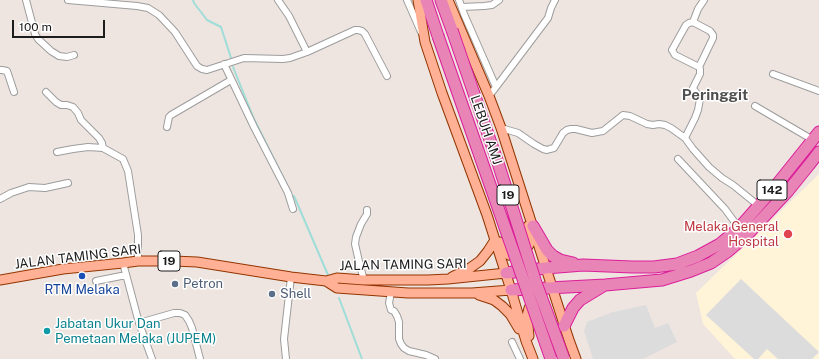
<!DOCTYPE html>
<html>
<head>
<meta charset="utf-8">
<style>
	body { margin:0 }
	#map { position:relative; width:819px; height:359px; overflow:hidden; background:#eee5e0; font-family:"Public Sans",sans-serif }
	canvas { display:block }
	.scale { position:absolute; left:12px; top:20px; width:93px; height:18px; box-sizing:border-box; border:2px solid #1c1c1c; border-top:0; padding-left:5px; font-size:12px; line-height:14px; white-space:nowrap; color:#1c1c1c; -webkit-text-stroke:3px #fff; paint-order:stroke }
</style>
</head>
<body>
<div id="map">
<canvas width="819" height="359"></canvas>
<div class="scale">100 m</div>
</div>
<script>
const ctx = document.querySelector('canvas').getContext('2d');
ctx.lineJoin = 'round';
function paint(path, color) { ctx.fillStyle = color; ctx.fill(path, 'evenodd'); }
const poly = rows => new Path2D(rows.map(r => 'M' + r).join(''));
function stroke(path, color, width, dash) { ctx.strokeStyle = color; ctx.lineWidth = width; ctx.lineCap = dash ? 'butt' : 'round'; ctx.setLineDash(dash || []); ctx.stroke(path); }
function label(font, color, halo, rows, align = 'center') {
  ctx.font = font + ' "Public Sans",sans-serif'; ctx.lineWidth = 3; ctx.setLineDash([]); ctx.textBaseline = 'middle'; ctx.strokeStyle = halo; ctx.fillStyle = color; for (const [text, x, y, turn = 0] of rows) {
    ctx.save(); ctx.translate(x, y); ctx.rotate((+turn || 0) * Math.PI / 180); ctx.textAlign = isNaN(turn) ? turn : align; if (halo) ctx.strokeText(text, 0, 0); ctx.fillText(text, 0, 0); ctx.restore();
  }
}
paint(poly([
	[819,174,819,359,735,359,703,324,696,293]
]), '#fff3d8');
paint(poly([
	[741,279,819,352,812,359,778,359,767,349,758,359,754,359,706,315],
	[646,305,655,328,668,323,677,342,643,359,593,359,584,331,587,322,613,312]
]), '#dcdcdc');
stroke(poly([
	[193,0,194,3,207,20,221,27,231,58],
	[233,67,254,119,290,191],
	[294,196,328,275],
	[339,298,362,359]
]), '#9fddd8', 2);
const street = poly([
	[26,0,35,34,38,39,51,51,59,56,67,57,74,55],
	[68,0,137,6,148,8,159,15,175,32,197,66,202,69,207,70,244,58,283,59,290,58,307,52,355,30,358,30,362,31,365,34,387,76],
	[278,0,289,16,307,52],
	[407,0,421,32],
	[459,0,464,14,496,87,489,96],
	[462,7,484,6,492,5,499,0],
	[693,22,689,23,686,25,672,50,675,55,699,67],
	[224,64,254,127,288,193,293,209],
	[0,70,2,70,7,71,14,92],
	[773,74,819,91],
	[496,87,548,18,551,8,555,0],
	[46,92,56,102,61,105,67,105,73,107,78,113,81,120,99,138,102,143,103,148],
	[755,106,813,140],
	[167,127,169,117,171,115,231,80],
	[501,128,518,133,534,144,543,149,547,150,550,149,554,148,563,133,567,130,571,129,576,129,592,133,603,131,623,115,630,116,647,124,653,125,659,124,665,125,671,128,685,138,693,149,709,167,722,178,733,185,759,206],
	[685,138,695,118,698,110,700,99,699,96,694,90,693,88,700,74,700,69,699,67,713,38,713,35,710,31,693,22,698,9,704,0],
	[57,152,73,149,88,147,103,148,123,159,128,171,138,235,138,261],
	[678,159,725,209,739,228],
	[0,199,11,193,29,187,45,188,68,183],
	[123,263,139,323,152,359],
	[364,280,360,266,355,244,356,237,361,224,367,214,367,210],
	[96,281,126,275],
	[391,292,389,303,391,310,394,311,397,316,399,322,399,339,401,344,404,348,409,351,426,355,435,359],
	[139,323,174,313,180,313,185,315,189,321,192,328,200,359],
	[512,342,520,359],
	[286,359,284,339,291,277]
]);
const primary = poly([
	[418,0,425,42,442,93,487,215,511,290,526,341,533,359],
	[448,0,489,96,501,128,569,340,576,359],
	[500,242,505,251,509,255,515,256,522,253,527,248,530,243,530,237,528,226],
	[452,277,470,268,480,261,488,251,495,240],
	[0,280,63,269,123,263,138,261,173,261,197,262,291,277,326,281,337,288,408,293,472,293,511,290],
	[326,281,337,278,364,280,428,280,448,279,506,273],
	[479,295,494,300,502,306,510,314,519,329],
	[529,336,527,316,529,308,533,304,536,304,544,309,547,313]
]);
const highway = poly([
	[426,0,438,36],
	[441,0,452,30],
	[533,226,547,250,553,256,560,260,573,263],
	[506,273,546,268,583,265,632,267,654,267,677,264,698,256,720,244,739,228,774,188,819,132],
	[511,290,605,285,662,280,691,271,711,263,727,252,747,235,788,191,809,165,819,152],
	[564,326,573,308,580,300,603,286]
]);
stroke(street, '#9d9d9d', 8);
stroke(primary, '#933500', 11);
stroke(highway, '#db1e9a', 13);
stroke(street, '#fff', 6);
stroke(primary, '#ffb095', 9);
stroke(highway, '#e985b6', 11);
const highwayBridge = poly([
	[452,30,499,166,536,283,564,359],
	[438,36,551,359]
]);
stroke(highwayBridge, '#db1e9a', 13, []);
stroke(highwayBridge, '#e985b6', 11);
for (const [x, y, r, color] of [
	[788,234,5,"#e0444e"],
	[82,276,4,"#1a4fb4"],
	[175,284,4,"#5c6f8a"],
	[272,294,4,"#5c6f8a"],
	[47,331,4,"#0f9aa8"]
]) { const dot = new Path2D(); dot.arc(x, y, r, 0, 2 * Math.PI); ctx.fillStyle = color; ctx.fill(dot); stroke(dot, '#fff', 1.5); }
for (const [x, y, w] of [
	[772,190,30],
	[508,195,22],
	[169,261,22]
]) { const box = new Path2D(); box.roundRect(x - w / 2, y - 10, w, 20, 3); ctx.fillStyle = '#fff'; ctx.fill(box); stroke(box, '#1c1c1c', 1); }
label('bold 12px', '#1c1c1c', null, [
	["142",772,190],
	["19",508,195],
	["19",169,261]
]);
label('13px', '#1c1c1c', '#fff', [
	["LEBUH AMJ",486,130,71],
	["JALAN TAMING SARI",78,257,-7],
	["JALAN TAMING SARI",403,265,-1]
]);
label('13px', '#be3a42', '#fff', [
	["Melaka General",779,227],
	["Hospital",779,242]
], 'right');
label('13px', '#4e5e75', '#fff', [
	["Petron",183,284],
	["Shell",280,294]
], 'left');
label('13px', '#164399', '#fff', [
	["RTM Melaka",82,290]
]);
label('13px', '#0d838f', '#fff', [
	["Jabatan Ukur Dan",55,324],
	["Pemetaan Melaka (JUPEM)",55,339]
], 'left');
label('bold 15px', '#4f4f4f', '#fff', [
	["Peringgit",715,95]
]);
</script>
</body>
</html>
